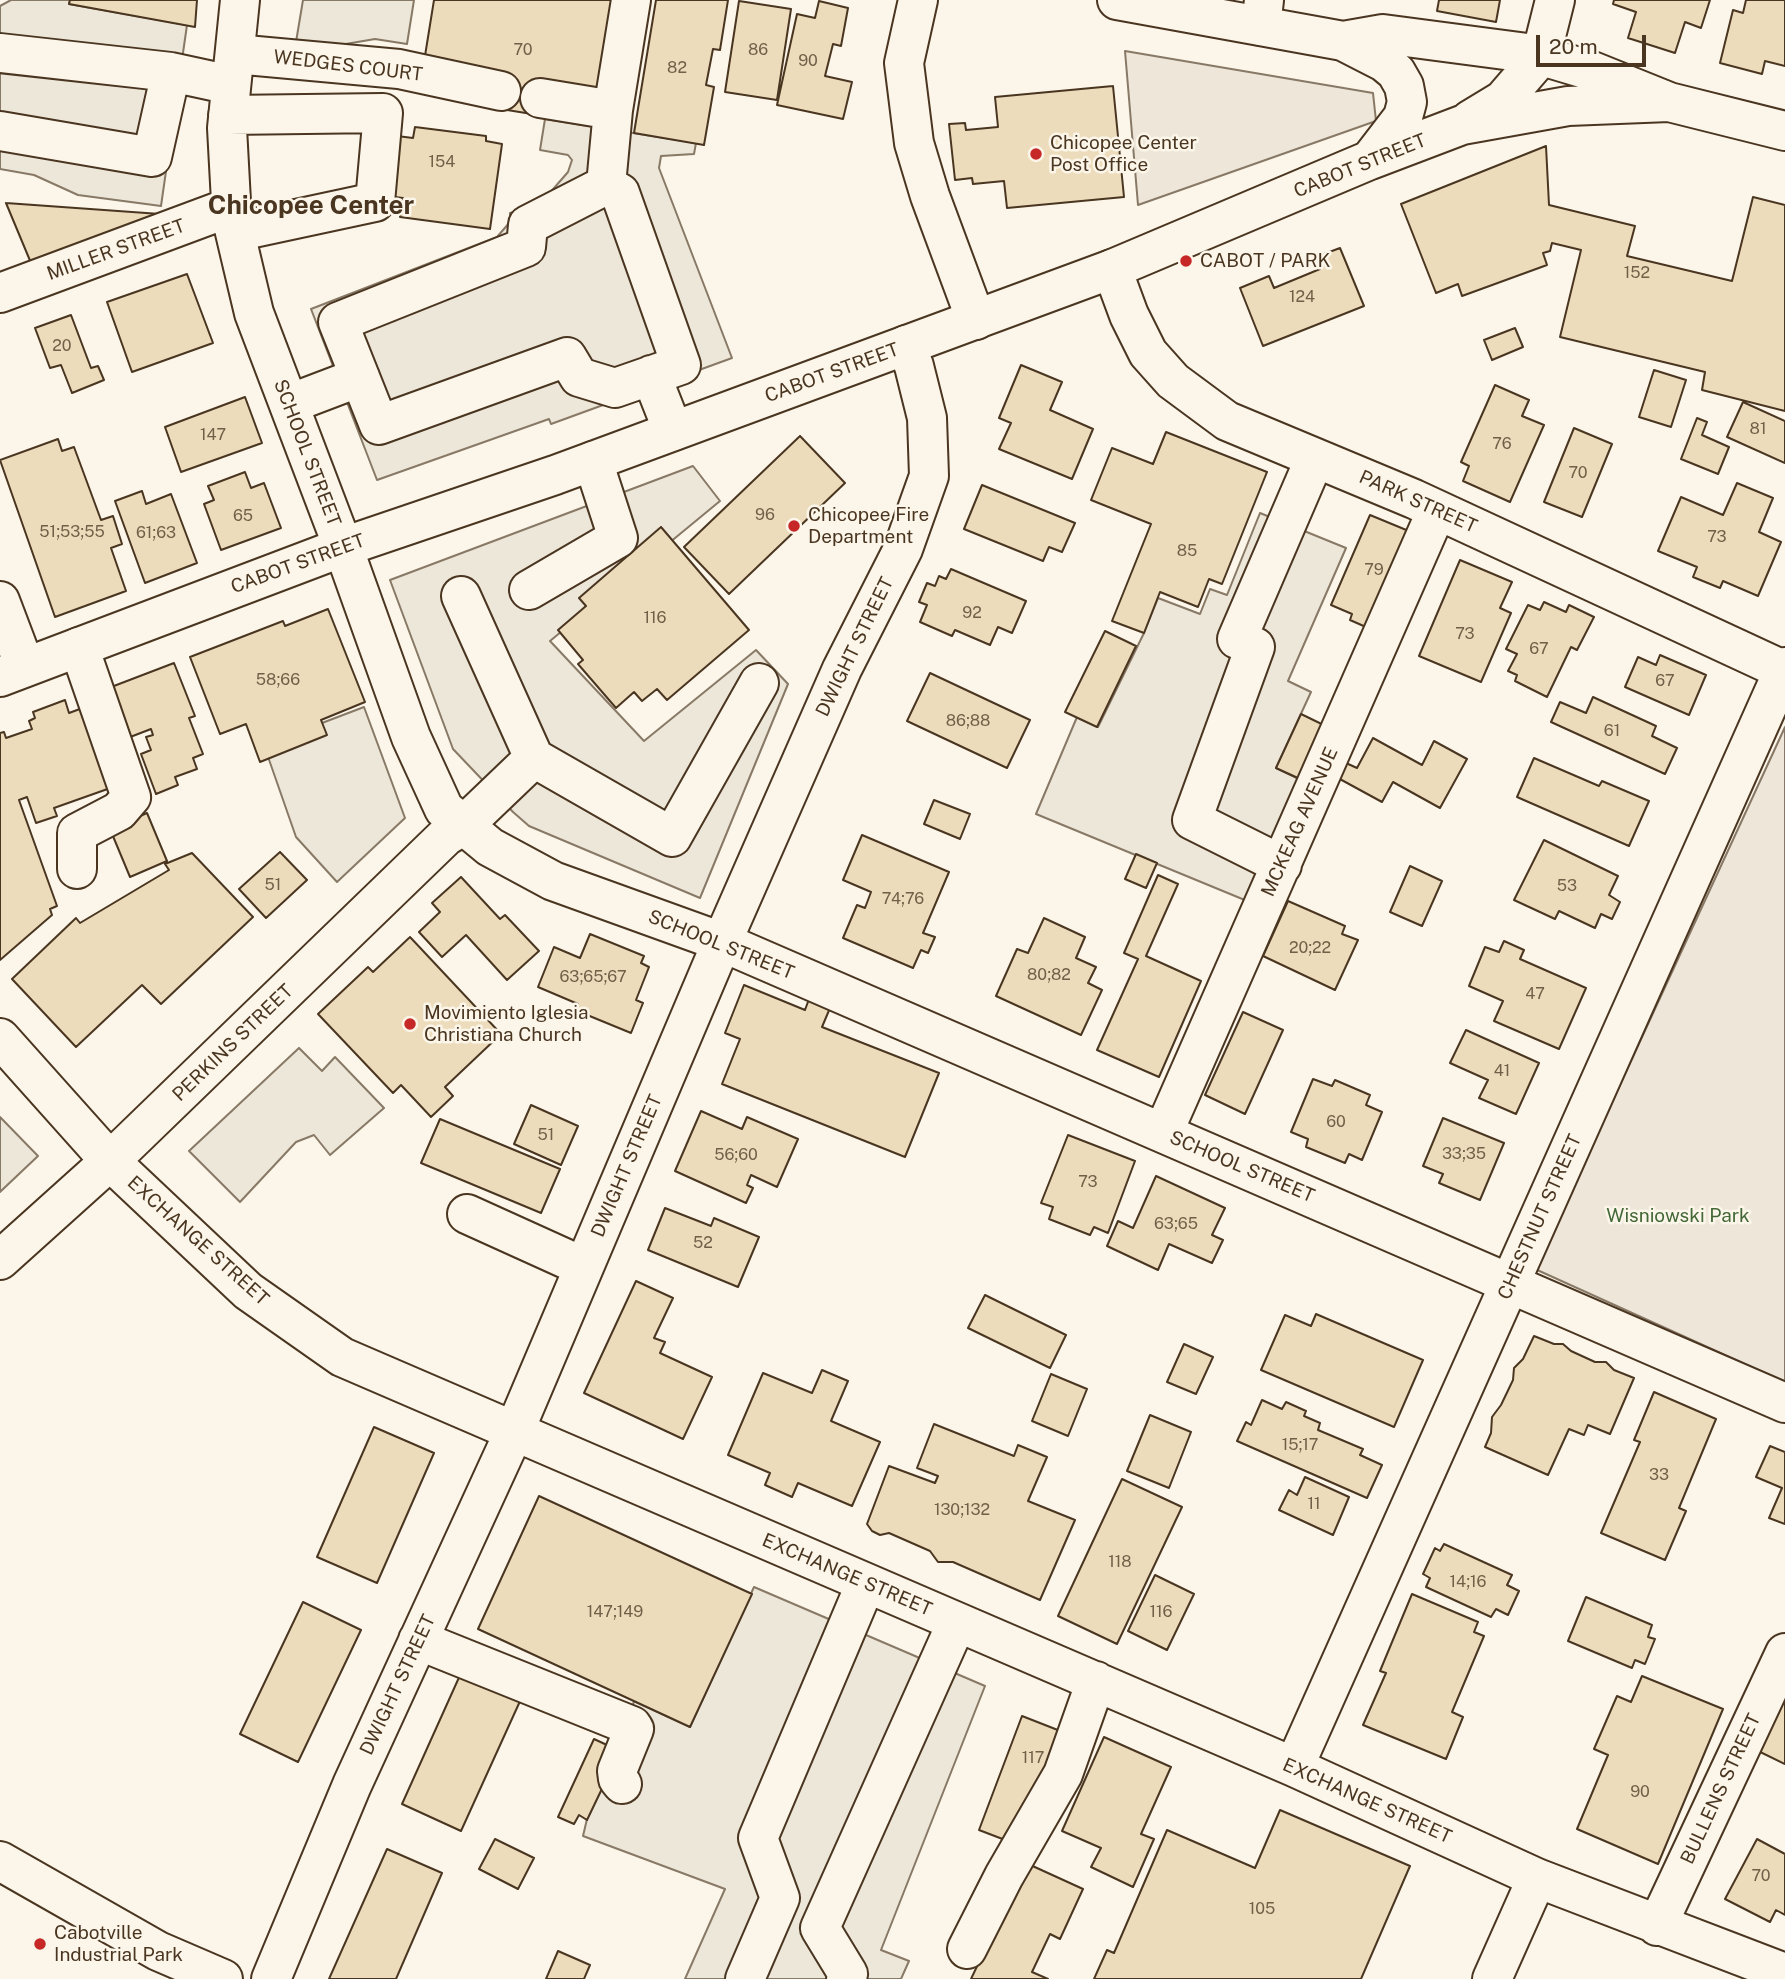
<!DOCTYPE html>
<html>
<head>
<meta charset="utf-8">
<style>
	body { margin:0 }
	#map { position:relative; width:1785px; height:1979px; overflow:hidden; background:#fbf6e9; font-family:"Public Sans",sans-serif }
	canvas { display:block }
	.scale { position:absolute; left:1536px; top:35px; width:110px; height:32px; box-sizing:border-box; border:4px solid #4a3520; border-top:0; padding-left:9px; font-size:21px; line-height:24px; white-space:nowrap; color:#4a3520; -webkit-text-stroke:5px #fbf6e9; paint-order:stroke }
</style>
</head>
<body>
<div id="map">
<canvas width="1785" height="1979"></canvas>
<div class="scale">20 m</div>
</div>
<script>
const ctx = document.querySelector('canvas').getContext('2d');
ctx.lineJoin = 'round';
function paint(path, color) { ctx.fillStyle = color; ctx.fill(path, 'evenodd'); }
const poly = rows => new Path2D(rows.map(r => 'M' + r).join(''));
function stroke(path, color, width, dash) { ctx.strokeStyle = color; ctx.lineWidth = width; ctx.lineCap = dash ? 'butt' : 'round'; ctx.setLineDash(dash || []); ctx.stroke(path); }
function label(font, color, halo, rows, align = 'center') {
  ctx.font = font + ' "Public Sans",sans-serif'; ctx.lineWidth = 5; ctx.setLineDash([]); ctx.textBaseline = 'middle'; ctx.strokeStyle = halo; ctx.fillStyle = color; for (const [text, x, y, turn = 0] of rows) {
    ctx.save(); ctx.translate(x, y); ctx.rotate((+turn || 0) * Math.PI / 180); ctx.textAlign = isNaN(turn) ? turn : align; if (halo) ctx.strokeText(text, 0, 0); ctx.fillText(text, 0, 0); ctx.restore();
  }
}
const green = poly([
	[1125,51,1373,93,1376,121,1138,205,1125,51],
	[1785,727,1785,1382,1535,1269,1785,727]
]);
paint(green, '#ede6d9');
stroke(green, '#887966', 2);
const parking = poly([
	[11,0,70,0,69,4,187,25,161,206,78,195,34,175,0,169,0,6,11,0],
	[303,0,414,0,407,44,375,39,328,47,296,42,303,0],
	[545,119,696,143,694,154,661,156,659,168,732,358,551,424,549,419,377,480,311,309,497,237,510,222,510,213,528,208,548,195,568,172,572,160,568,155,540,150,545,119],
	[693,466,720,501,550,641,644,741,756,650,788,684,700,898,529,826,513,812,453,749,390,580,693,466],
	[1260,513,1346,548,1288,681,1311,692,1276,768,1303,781,1252,903,1036,814,1077,717,1098,727,1144,633,1158,598,1200,614,1210,589,1227,595,1260,513],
	[364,707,405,818,337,882,296,837,266,751,322,723,364,707],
	[299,1048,322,1071,335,1057,384,1108,330,1155,314,1135,296,1142,240,1202,189,1151,299,1048],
	[0,1117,38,1156,0,1192,0,1117],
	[754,1587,985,1686,881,1950,909,1961,901,1979,685,1979,725,1889,583,1836,587,1819,620,1751,634,1701,690,1727,754,1587]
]);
paint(parking, '#ede7d9');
stroke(parking, '#887966', 2);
const building = poly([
	[70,0,197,0,195,27,69,4,70,0],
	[434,0,619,0,613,95,538,115,501,109,424,62,434,0],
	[656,0,728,0,720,50,713,49,706,85,714,87,704,145,634,133,656,0],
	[1439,0,1500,0,1496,22,1437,11,1439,0],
	[1614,0,1710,0,1701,28,1685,22,1675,53,1628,38,1636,12,1613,4,1614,0],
	[1746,0,1785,0,1785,66,1765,61,1762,74,1720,63,1733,10,1743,13,1746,0],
	[739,1,791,9,777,100,725,92,739,1],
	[819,1,848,8,841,46,833,44,825,76,852,82,843,119,777,105,797,14,815,18,819,1],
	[1113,86,1124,197,1007,208,1004,181,973,184,972,178,955,180,949,124,965,123,966,130,998,127,995,97,1113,86],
	[415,127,486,136,486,141,502,144,490,229,400,217,403,198,387,196,389,135,413,138,415,127],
	[1546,146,1549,205,1635,226,1627,256,1732,281,1753,197,1785,205,1785,411,1702,390,1705,372,1560,337,1581,250,1552,243,1550,251,1543,253,1547,265,1462,296,1458,284,1436,293,1401,204,1546,146],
	[6,203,160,214,36,275,6,203],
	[1340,248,1364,306,1263,346,1240,288,1269,276,1274,288,1320,269,1316,257,1340,248],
	[187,274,213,343,132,372,107,302,187,274],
	[71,315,91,368,98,366,104,380,72,393,61,365,50,368,35,328,71,315],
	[1515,328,1523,347,1492,360,1484,340,1515,328],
	[1021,365,1062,382,1050,410,1093,429,1072,479,999,449,1011,423,999,418,1021,365],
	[1654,370,1686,380,1671,427,1639,417,1654,370],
	[1495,385,1529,400,1522,416,1544,425,1510,502,1463,481,1469,466,1461,462,1495,385],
	[245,397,262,443,181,472,165,427,245,397],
	[1743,402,1785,421,1785,463,1727,437,1743,402],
	[1697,418,1707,422,1702,435,1729,447,1718,474,1681,459,1697,418],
	[1574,428,1612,444,1582,517,1544,502,1574,428],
	[1166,432,1267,472,1222,584,1209,579,1198,607,1160,592,1144,633,1112,621,1151,524,1091,500,1112,448,1153,464,1166,432],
	[800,436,845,483,729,594,684,547,800,436],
	[58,439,62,451,74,447,101,520,113,516,122,544,111,548,126,591,55,617,0,460,58,439],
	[245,472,251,488,264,483,281,528,221,550,204,504,214,500,208,486,245,472],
	[1737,483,1773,498,1759,532,1781,542,1758,596,1723,581,1720,588,1693,577,1697,567,1658,551,1681,497,1723,515,1737,483],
	[982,485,1075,523,1062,552,1049,547,1043,561,964,529,982,485],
	[142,491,146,504,171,494,197,563,145,583,115,501,142,491],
	[1370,515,1416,534,1375,631,1350,620,1352,614,1331,605,1370,515],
	[661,527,749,630,667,700,657,689,642,701,634,692,616,708,578,664,583,660,558,630,586,606,579,598,661,527],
	[1460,560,1512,582,1500,608,1511,613,1481,682,1419,656,1460,560],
	[951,569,1026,601,1012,633,998,627,990,645,955,630,952,636,920,622,927,605,919,602,927,583,935,586,939,576,946,579,951,569],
	[1544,602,1566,612,1569,605,1594,617,1577,650,1571,647,1547,697,1515,681,1517,675,1508,671,1517,654,1506,649,1528,605,1540,610,1544,602],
	[328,609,365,702,321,720,327,735,260,762,246,724,220,734,190,657,283,621,285,626,328,609],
	[1105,631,1136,646,1097,727,1065,712,1105,631],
	[1660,655,1706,675,1689,715,1625,687,1638,657,1656,665,1660,655],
	[174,663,195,716,189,718,203,754,193,758,197,769,175,777,178,785,156,794,141,754,151,750,146,737,153,735,151,729,125,739,106,689,174,663],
	[930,673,1030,720,1007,768,907,721,930,673],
	[1593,697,1656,726,1652,736,1677,748,1665,774,1551,722,1560,702,1586,713,1593,697],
	[65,700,69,713,88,706,116,786,54,808,57,816,36,823,27,797,19,800,57,906,50,909,52,915,0,960,0,733,4,732,6,738,32,729,29,721,35,718,33,712,65,700],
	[1301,714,1336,731,1311,784,1276,768,1301,714],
	[1373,738,1422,765,1434,741,1467,759,1440,808,1393,782,1382,802,1338,778,1346,763,1357,768,1373,738],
	[1534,758,1599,786,1602,781,1649,801,1629,846,1517,797,1534,758],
	[934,800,970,814,960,839,924,824,934,800],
	[147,813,167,861,130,877,110,829,147,813],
	[862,835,949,872,923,933,935,937,928,953,921,950,913,968,843,938,857,905,865,908,871,892,843,880,862,835],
	[1544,840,1618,876,1609,895,1620,902,1612,919,1601,914,1595,928,1559,911,1555,919,1514,900,1544,840],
	[280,852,307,880,266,918,239,889,280,852],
	[192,853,253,917,161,1004,142,985,76,1047,12,979,76,918,80,923,169,870,165,864,192,853],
	[1136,854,1157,863,1146,888,1125,879,1136,854],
	[1410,866,1442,881,1422,926,1390,912,1410,866],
	[1158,875,1178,884,1146,956,1201,981,1159,1077,1097,1050,1138,959,1124,953,1158,875],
	[461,877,500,919,505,915,539,951,507,980,466,935,442,957,419,932,440,912,432,903,461,877],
	[1288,901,1345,926,1342,934,1358,940,1335,990,1263,956,1288,901],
	[1044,918,1085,937,1076,958,1096,967,1088,983,1102,990,1081,1035,996,996,1017,949,1028,953,1044,918],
	[590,934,644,956,641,963,649,967,636,1000,643,1003,631,1033,575,1010,578,1004,538,987,554,947,580,958,590,934],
	[410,937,501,1034,445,1087,453,1096,431,1117,401,1085,393,1093,318,1014,368,967,373,972,410,937],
	[1504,941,1524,950,1520,959,1586,988,1559,1049,1494,1021,1503,1001,1469,986,1485,947,1499,952,1504,941],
	[744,985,805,1010,809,999,830,1008,822,1027,939,1073,905,1157,722,1084,740,1039,725,1033,744,985],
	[1243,1012,1283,1030,1245,1114,1205,1095,1243,1012],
	[1466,1030,1539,1063,1516,1114,1479,1098,1488,1080,1450,1063,1466,1030],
	[1313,1079,1332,1086,1335,1080,1370,1095,1366,1105,1382,1112,1362,1160,1349,1154,1345,1163,1306,1147,1308,1139,1291,1132,1313,1079],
	[531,1105,578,1126,561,1165,514,1144,531,1105],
	[701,1111,742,1129,747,1117,798,1139,777,1187,751,1175,747,1185,753,1188,746,1203,675,1171,701,1111],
	[1443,1118,1504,1143,1480,1200,1439,1183,1443,1174,1423,1166,1443,1118],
	[440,1119,560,1169,541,1213,421,1163,440,1119],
	[1068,1135,1135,1161,1108,1233,1094,1227,1090,1235,1049,1219,1053,1207,1041,1203,1068,1135],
	[1156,1176,1225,1208,1212,1235,1223,1240,1212,1263,1169,1244,1158,1270,1107,1246,1118,1221,1133,1228,1156,1176],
	[665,1208,711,1226,714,1218,759,1237,738,1287,648,1250,665,1208],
	[636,1281,673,1298,654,1338,665,1342,660,1353,712,1377,683,1439,584,1393,636,1281],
	[985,1295,1066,1335,1050,1368,968,1328,985,1295],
	[1316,1314,1423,1360,1394,1427,1261,1370,1285,1315,1311,1326,1316,1314],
	[1534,1336,1554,1344,1563,1344,1571,1351,1595,1362,1606,1362,1614,1370,1634,1378,1610,1434,1588,1425,1584,1435,1569,1429,1548,1475,1485,1447,1491,1433,1492,1417,1501,1405,1513,1380,1514,1368,1523,1359,1534,1336],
	[1184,1344,1213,1357,1196,1394,1167,1382,1184,1344],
	[822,1370,848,1381,831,1421,880,1442,852,1506,798,1483,792,1497,765,1485,770,1473,728,1455,763,1373,812,1393,822,1370],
	[1051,1374,1087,1389,1068,1436,1032,1421,1051,1374],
	[1654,1392,1716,1419,1679,1508,1686,1511,1665,1560,1601,1533,1640,1442,1634,1440,1654,1392],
	[1262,1400,1282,1409,1286,1402,1306,1411,1304,1416,1320,1423,1318,1430,1363,1449,1360,1455,1382,1465,1367,1498,1237,1441,1246,1422,1251,1425,1262,1400],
	[1150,1415,1191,1432,1169,1488,1127,1471,1150,1415],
	[934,1424,1014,1456,1018,1445,1047,1457,1028,1501,1075,1520,1040,1600,953,1562,938,1562,930,1551,889,1533,880,1535,872,1531,867,1524,889,1466,935,1483,938,1476,917,1468,934,1424],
	[374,1427,434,1453,377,1583,317,1557,374,1427],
	[1770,1446,1785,1452,1785,1524,1769,1518,1782,1488,1756,1477,1770,1446],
	[1305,1477,1349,1497,1333,1535,1279,1510,1289,1490,1297,1495,1305,1477],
	[1122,1479,1182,1507,1117,1644,1058,1616,1122,1479],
	[539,1496,752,1594,690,1727,478,1629,539,1496],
	[1444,1544,1512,1575,1507,1585,1519,1591,1508,1615,1496,1609,1491,1617,1426,1587,1430,1578,1423,1574,1435,1548,1440,1551,1444,1544],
	[1155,1575,1194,1594,1167,1650,1128,1631,1155,1575],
	[1412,1594,1478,1622,1474,1632,1484,1636,1452,1712,1463,1717,1446,1759,1363,1725,1386,1673,1380,1671,1412,1594],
	[1586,1597,1652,1625,1648,1637,1655,1639,1645,1664,1635,1660,1632,1668,1568,1641,1586,1597],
	[303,1602,361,1630,298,1762,240,1734,303,1602],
	[461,1673,521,1699,461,1831,402,1804,461,1673],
	[1642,1676,1723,1709,1658,1864,1577,1829,1608,1755,1594,1749,1617,1696,1631,1702,1642,1676],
	[1785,1682,1785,1764,1752,1748,1785,1682],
	[1022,1716,1068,1734,1049,1786,1036,1782,1013,1843,979,1830,1022,1716],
	[1104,1737,1171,1767,1141,1834,1154,1839,1133,1887,1091,1867,1101,1848,1062,1831,1104,1737],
	[594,1739,620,1751,587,1820,579,1815,574,1824,558,1817,594,1739],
	[1280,1810,1410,1866,1361,1979,1094,1979,1107,1950,1114,1953,1167,1830,1255,1868,1280,1810],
	[495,1839,534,1858,518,1889,479,1869,495,1839],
	[1757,1839,1785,1854,1785,1915,1776,1910,1770,1922,1725,1899,1757,1839],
	[387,1849,442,1873,396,1979,329,1979,387,1849],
	[1026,1863,1083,1889,1060,1939,1050,1934,1032,1972,1048,1979,971,1979,1026,1863],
	[558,1951,590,1965,584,1979,546,1979,558,1951]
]);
paint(building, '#ecdcbc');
stroke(building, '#4a3520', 2);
const minor = poly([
	[240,0,227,128,232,220,254,313,343,547,411,737,444,809,490,847,553,881,722,942,1785,1403],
	[918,0,904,63,914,143,930,196,976,320],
	[1261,26,1264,0],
	[0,53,171,72,231,85],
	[235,54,399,69,501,91],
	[1541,56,1555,0],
	[540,98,613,110],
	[228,115,383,113,375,202,235,232],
	[0,131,152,157,171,72],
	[606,185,620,193,681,365,615,388,579,377,567,357,379,425,338,322,526,247,528,225,606,185,613,110,631,0],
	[1112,269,1129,315,1148,353,1173,381,1227,421,1414,499,1785,671],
	[0,293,231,207],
	[651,375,673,431],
	[289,404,360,377],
	[529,590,618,538,593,461],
	[0,601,25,667],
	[534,758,672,837,759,683],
	[1282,865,1192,820,1255,647,1237,639,1315,458],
	[77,869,77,833,119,811,131,797,79,647],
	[0,1038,110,1161,248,1291,342,1357,1294,1767,1537,1878,1785,1973],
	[1163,1133,1437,510],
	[467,1214,584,1267],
	[0,1260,110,1161,446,836,464,825,534,758,461,596],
	[418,1640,632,1726,634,1729,617,1771,618,1779,622,1784],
	[1294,1767,1785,667],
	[0,1861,158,1951,223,1979],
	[1657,1926,1785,1653],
	[967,1949,1004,1876,1063,1774,1096,1681],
	[271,1979,352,1785,514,1432,722,942,842,669,903,549,929,476,927,418,914,366,906,345],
	[745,1979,780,1898,758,1838,866,1583],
	[846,1979,848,1974,820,1928,957,1622],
	[1492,1979,1537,1878]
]);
const major = poly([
	[1117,0,1343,41,1383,34,1535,54,1592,71,1669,102,1785,131],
	[1343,41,1384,62,1396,72,1404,86,1407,102,1403,117,1370,160],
	[1470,120,1503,100,1541,56],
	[0,677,343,547,555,475,1112,269,1370,160,1462,125,1568,106,1669,102]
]);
stroke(minor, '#4a3520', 42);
stroke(major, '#4a3520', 42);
stroke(minor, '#fbf6e9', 38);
stroke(major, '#fbf6e9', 38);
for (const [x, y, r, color] of [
	[1036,154,7,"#c62828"],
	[1186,261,7,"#c62828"],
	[794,526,7,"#c62828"],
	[410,1024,7,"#c62828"],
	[40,1944,7,"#c62828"]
]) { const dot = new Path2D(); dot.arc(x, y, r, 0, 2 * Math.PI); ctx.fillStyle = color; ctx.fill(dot); stroke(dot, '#fbf6e9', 2.5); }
label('16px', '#725f47', null, [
	["70",523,50],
	["86",758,50],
	["90",808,61],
	["82",677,68],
	["154",442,162],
	["152",1637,273],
	["124",1302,297],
	["20",62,346],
	["81",1758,429],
	["147",213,435],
	["76",1502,444],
	["70",1578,473],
	["96",765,515],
	["65",243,516],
	["51;53;55",72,532],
	["61;63",156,533],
	["73",1717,537],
	["85",1187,551],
	["79",1374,570],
	["92",972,613],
	["116",655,618],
	["73",1465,634],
	["67",1539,649],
	["58;66",278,680],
	["67",1665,681],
	["86;88",968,721],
	["61",1612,731],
	["51",273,885],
	["53",1567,886],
	["74;76",903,899],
	["20;22",1310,948],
	["80;82",1049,975],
	["63;65;67",593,977],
	["47",1535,994],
	["41",1502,1071],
	["60",1336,1122],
	["51",546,1135],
	["33;35",1464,1154],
	["56;60",736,1155],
	["73",1088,1182],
	["63;65",1176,1224],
	["52",703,1243],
	["15;17",1300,1445],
	["33",1659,1475],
	["11",1314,1504],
	["130;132",962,1510],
	["118",1120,1562],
	["14;16",1468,1582],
	["147;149",615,1612],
	["116",1161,1612],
	["117",1033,1758],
	["90",1640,1792],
	["70",1761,1876],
	["105",1262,1909]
]);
label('19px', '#4a3520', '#fbf6e9', [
	["WEDGES COURT",348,66,7],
	["CABOT STREET",1360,166,-22],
	["MILLER STREET",116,250,-20],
	["CABOT STREET",832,373,-20],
	["SCHOOL STREET",307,453,69],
	["PARK STREET",1418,502,24],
	["CABOT STREET",298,564,-20],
	["DWIGHT STREET",855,647,-64],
	["MCKEAG AVENUE",1300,822,-66],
	["SCHOOL STREET",721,945,22],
	["PERKINS STREET",233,1043,-44],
	["DWIGHT STREET",627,1166,-67],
	["SCHOOL STREET",1242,1167,23],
	["CHESTNUT STREET",1540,1217,-66],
	["EXCHANGE STREET",198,1241,42],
	["EXCHANGE STREET",847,1575,23],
	["DWIGHT STREET",398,1685,-65],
	["BULLENS STREET",1721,1789,-65],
	["EXCHANGE STREET",1367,1801,24]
]);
label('19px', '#4a3520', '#fbf6e9', [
	["Chicopee Center",1050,143],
	["Post Office",1050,165],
	["CABOT / PARK",1200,261],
	["Chicopee Fire",808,515],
	["Department",808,537],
	["Movimiento Iglesia",424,1013],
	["Christiana Church",424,1035],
	["Cabotville",54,1933],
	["Industrial Park",54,1955]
], 'left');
label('19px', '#436837', '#fbf6e9', [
	["Wisniowski Park",1678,1216]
]);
label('bold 26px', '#4a3520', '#fbf6e9', [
	["Chicopee Center",311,206]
]);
</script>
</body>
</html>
